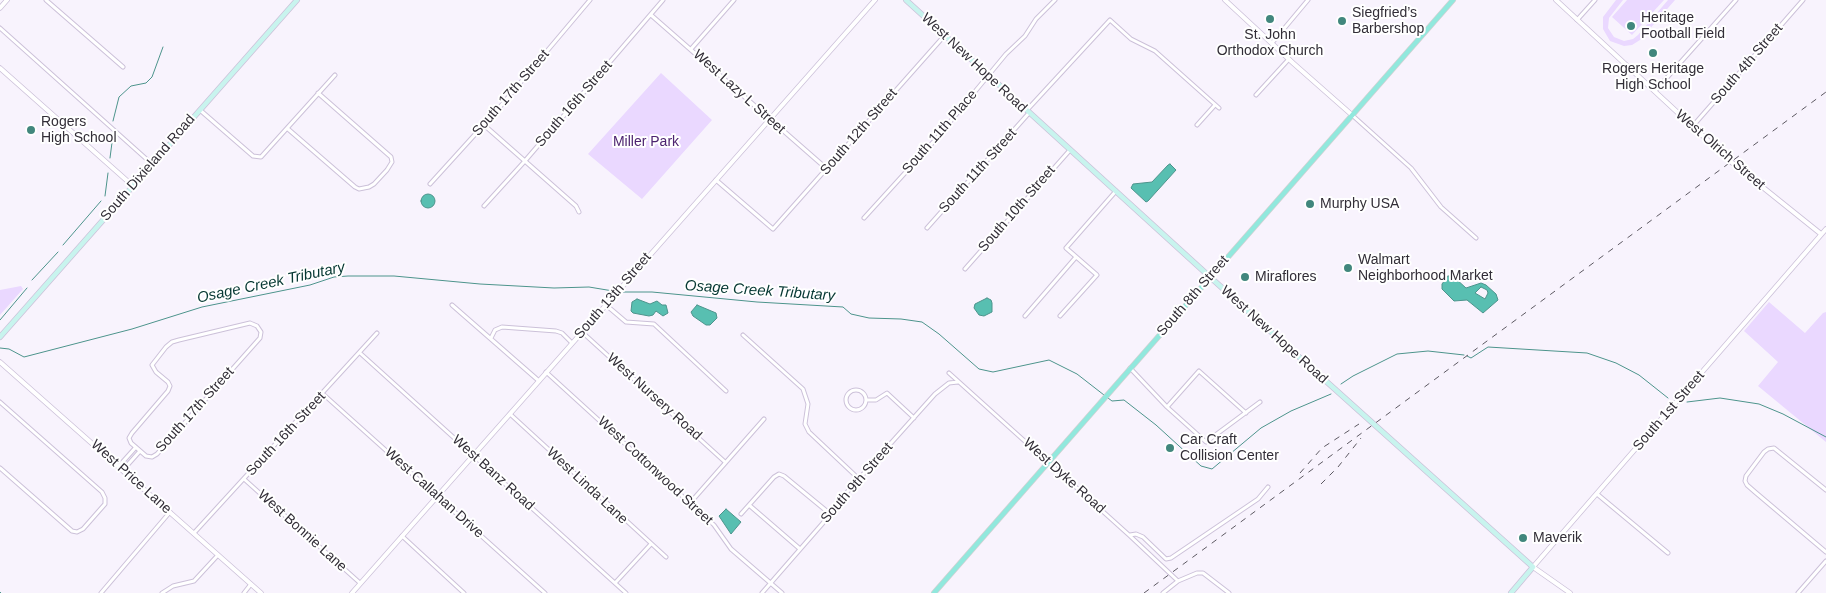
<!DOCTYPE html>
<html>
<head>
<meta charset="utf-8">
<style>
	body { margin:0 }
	canvas { display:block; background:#f8f3fd }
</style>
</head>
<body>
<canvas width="1826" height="593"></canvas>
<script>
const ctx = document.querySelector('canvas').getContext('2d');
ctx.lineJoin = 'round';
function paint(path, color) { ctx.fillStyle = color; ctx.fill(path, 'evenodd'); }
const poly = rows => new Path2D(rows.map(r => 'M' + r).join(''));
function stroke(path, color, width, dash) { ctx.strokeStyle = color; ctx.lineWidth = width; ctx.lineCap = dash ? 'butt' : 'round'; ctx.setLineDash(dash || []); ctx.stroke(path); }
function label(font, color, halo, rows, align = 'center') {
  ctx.font = font + ' Arial,sans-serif'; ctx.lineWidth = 4; ctx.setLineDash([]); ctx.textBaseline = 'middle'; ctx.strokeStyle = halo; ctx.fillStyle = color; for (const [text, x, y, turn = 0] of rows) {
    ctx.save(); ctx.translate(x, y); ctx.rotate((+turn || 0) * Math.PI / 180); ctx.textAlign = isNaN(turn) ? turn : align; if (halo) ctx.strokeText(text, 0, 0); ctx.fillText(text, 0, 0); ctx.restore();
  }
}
paint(poly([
	[1616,0,1623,0,1609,18,1608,28,1614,37,1624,41,1633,39,1638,35,1668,0,1675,0,1640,40,1632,45,1624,46,1610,41,1603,29,1603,17],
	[1627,0,1664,0,1632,35,1612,17],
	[661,73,712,120,642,199,588,154],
	[21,286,23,289,0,315,0,290],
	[1769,302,1805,333,1823,313,1826,312,1826,442,1758,386,1778,362,1744,331]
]), '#ead8ff');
const water = poly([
	[1170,164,1176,170,1148,201,1146,202,1131,188,1133,184,1152,182,1168,165,1170,164],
	'421 201a7 7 0 1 1 14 0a7 7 0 1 1-14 0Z',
	[1448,276,1455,278,1466,288,1481,283,1486,285,1496,294,1498,300,1483,313,1467,300,1454,301,1442,289,1442,284,1448,276],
	[1481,287,1487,290,1488,293,1485,299,1475,293,1481,287],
	[987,298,991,300,992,303,992,312,984,316,979,315,974,308,975,304,987,298],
	[637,299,650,304,657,301,662,305,666,305,668,313,663,316,656,311,653,315,649,316,633,313,631,311,632,302,637,299],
	[697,305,716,313,717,318,710,325,706,325,693,316,691,312,697,305],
	[726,509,741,522,731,534,719,516,726,509]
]);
paint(water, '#58bfb1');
stroke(water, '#4d948c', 1);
stroke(poly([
	[113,121,119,97,131,86,146,83,152,77,163,47],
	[110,158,113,135],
	[105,196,108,173],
	[63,245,101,201],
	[32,280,58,252],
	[623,292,652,292,757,302,843,307,851,314,869,318,901,319,922,322,939,334,979,369,993,372,1049,360,1077,374,1104,395],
	[0,320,27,288],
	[0,348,9,349,24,357,132,329,202,307,310,285,334,277,348,276,394,276,480,284,554,288,589,287,613,291],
	[1467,356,1471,358,1488,347,1587,353,1616,363,1639,375,1668,398],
	[1341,384,1353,376,1397,354,1428,351,1464,355],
	[1108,398,1112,401,1124,400,1156,425,1201,466,1212,469,1261,428,1291,411,1331,394],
	[1687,402,1720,398,1759,404,1783,414,1826,437],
	[0,592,1,593]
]), '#4d948c', 1);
const minor = poly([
	[46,0,123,67],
	[651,15,827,169],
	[1577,20,1595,0],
	[0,28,152,164],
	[1272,43,1308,0],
	[691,49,734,0],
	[1655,91,1736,0],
	[1256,95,1289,59],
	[200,110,253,156,261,157,335,75],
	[1027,110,1110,20,1131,39,1155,51,1219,108],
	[1352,115,1411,168,1441,207,1476,238],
	[484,125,576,206,579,212],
	[1197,125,1215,105],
	[1692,127,1803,0],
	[288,129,355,187,359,189,369,187,374,184,387,170,392,162,391,157,318,93],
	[716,180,773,229,945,35],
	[430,184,499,108,590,0],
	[484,206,524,162,663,0],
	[864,218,935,140,1006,54,1025,36,1036,19,1055,0],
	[927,228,1029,113],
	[965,269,1070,150],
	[452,305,539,381],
	[606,305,626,322,654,324,726,391],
	[1025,316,1076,257],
	[1060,316,1097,275,1066,248,1116,191],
	[250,323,257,326,261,332,260,338,157,454,152,457,146,456,131,443,129,438,132,433,168,391,170,386,168,382,156,372,152,365,166,347,172,342,179,340,250,323],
	[582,332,725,462],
	[743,335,803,389,808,404,805,424,809,432,859,479],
	[491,338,495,330,502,327,556,331,562,333,572,343],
	[360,353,626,593],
	[1130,368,1167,407,1206,442,1260,402],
	[546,372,714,525,731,549,782,593],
	[949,373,1129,535,1178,581],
	'846 400a10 10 0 1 1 20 0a10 10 0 1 1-20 0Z',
	[323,394,545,593],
	[866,400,876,400,887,393,914,418],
	[0,402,102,492,105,498,105,504,83,529,77,532,72,531,0,468],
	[1167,407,1199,371,1246,413],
	[510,414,666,557],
	[119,466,136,447],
	[123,470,140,451],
	[244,479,360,583],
	[1826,490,1774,448,1768,449,1764,452,1746,476,1745,481,1747,485,1755,492,1826,552],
	[1597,494,1668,553],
	[690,503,764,419],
	[749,505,800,549],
	[741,514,774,477,779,474,784,476,829,513],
	[194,533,377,333],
	[1130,535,1136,534,1143,537,1166,559,1171,558,1258,499,1268,487],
	[402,536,464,593],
	[615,583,651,544],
	[101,593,170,512],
	[162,593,173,586,194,581,218,555],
	[244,593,251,584],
	[762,593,823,523,831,510,935,394,949,383,958,382],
	[1163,593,1178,581,1197,573,1203,573,1229,593],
	[1798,593,1826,561]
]);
const tertiary = poly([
	[1225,0,1293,63,1352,115],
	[1556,0,1730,161,1821,234],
	[0,8,7,0],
	[0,68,133,186],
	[0,362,261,593],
	[352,593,875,0],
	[1570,593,1533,567,1826,229]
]);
const secondary = poly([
	[906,0,1210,277,1533,567,1511,593],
	[0,337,297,0]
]);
const primary = poly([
	[934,593,1453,0]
]);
stroke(minor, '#ccc1d9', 5);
stroke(tertiary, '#ccc1d9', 5.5);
stroke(secondary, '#ccc1d9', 6);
stroke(primary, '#d2d1d3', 6);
stroke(minor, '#fff', 3);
stroke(tertiary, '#fff', 4);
stroke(secondary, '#c8f4ee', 4.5);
stroke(primary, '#91e8dd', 4.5);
stroke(poly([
	[1300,473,1322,448,1359,424],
	[1321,484,1338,467,1361,438],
	[1144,593,1826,92]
]), '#5d5962', 1, [6, 6]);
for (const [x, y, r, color] of [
	[1270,19,5,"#41877d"],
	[1342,21,5,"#41877d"],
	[1631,26,5,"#41877d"],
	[1653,53,5,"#41877d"],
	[31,130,5,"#41877d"],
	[1310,204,5,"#41877d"],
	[1348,268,5,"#41877d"],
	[1245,277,5,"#41877d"],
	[1170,448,5,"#41877d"],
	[1523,538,5,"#41877d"]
]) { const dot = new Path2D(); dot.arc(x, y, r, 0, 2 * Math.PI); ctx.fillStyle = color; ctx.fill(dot); stroke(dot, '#fff', 2); }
label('14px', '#322e37', '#fff', [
	["Siegfried’s",1352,13],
	["Barbershop",1352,29],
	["Heritage",1641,18],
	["Football Field",1641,34],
	["St. John",1270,35,"center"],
	["Orthodox Church",1270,51,"center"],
	["Rogers Heritage",1653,69,"center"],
	["High School",1653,85,"center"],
	["Rogers",41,122],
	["High School",41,138],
	["Murphy USA",1320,204],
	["Walmart",1358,260],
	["Neighborhood Market",1358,276],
	["Miraflores",1255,277],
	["Car Craft",1180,440],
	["Collision Center",1180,456],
	["Maverik",1533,538]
], 'left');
label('14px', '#322e37', '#fff', [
	["West New Hope Road",974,63,43],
	["South 4th Street",1747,64,-49],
	["West Lazy L Street",739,92,42],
	["South 17th Street",511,93,-49],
	["South 16th Street",574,104,-49],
	["South 12th Street",859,132,-49],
	["South 11th Place",940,132,-49],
	["West Olrich Street",1720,150,41],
	["South Dixieland Road",148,168,-49],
	["South 11th Street",978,171,-48],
	["South 10th Street",1017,209,-49],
	["South 13th Street",613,296,-49],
	["South 8th Street",1193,296,-49],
	["West New Hope Road",1274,335,42],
	["West Nursery Road",654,397,42],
	["South 17th Street",195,410,-48],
	["South 1st Street",1669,411,-49],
	["South 16th Street",286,434,-47],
	["West Cottonwood Street",655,471,43],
	["West Banz Road",493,473,42],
	["West Dyke Road",1064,476,42],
	["West Price Lane",131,477,42],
	["South 9th Street",857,483,-49],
	["West Linda Lane",587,486,43],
	["West Callahan Drive",434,493,42],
	["West Bonnie Lane",302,531,42]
]);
label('14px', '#4d2470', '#fff', [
	["Miller Park",646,142]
]);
label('italic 15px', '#063833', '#fff', [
	["Osage Creek Tributary",271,283,-12],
	["Osage Creek Tributary",760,291,4]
]);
</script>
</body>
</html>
